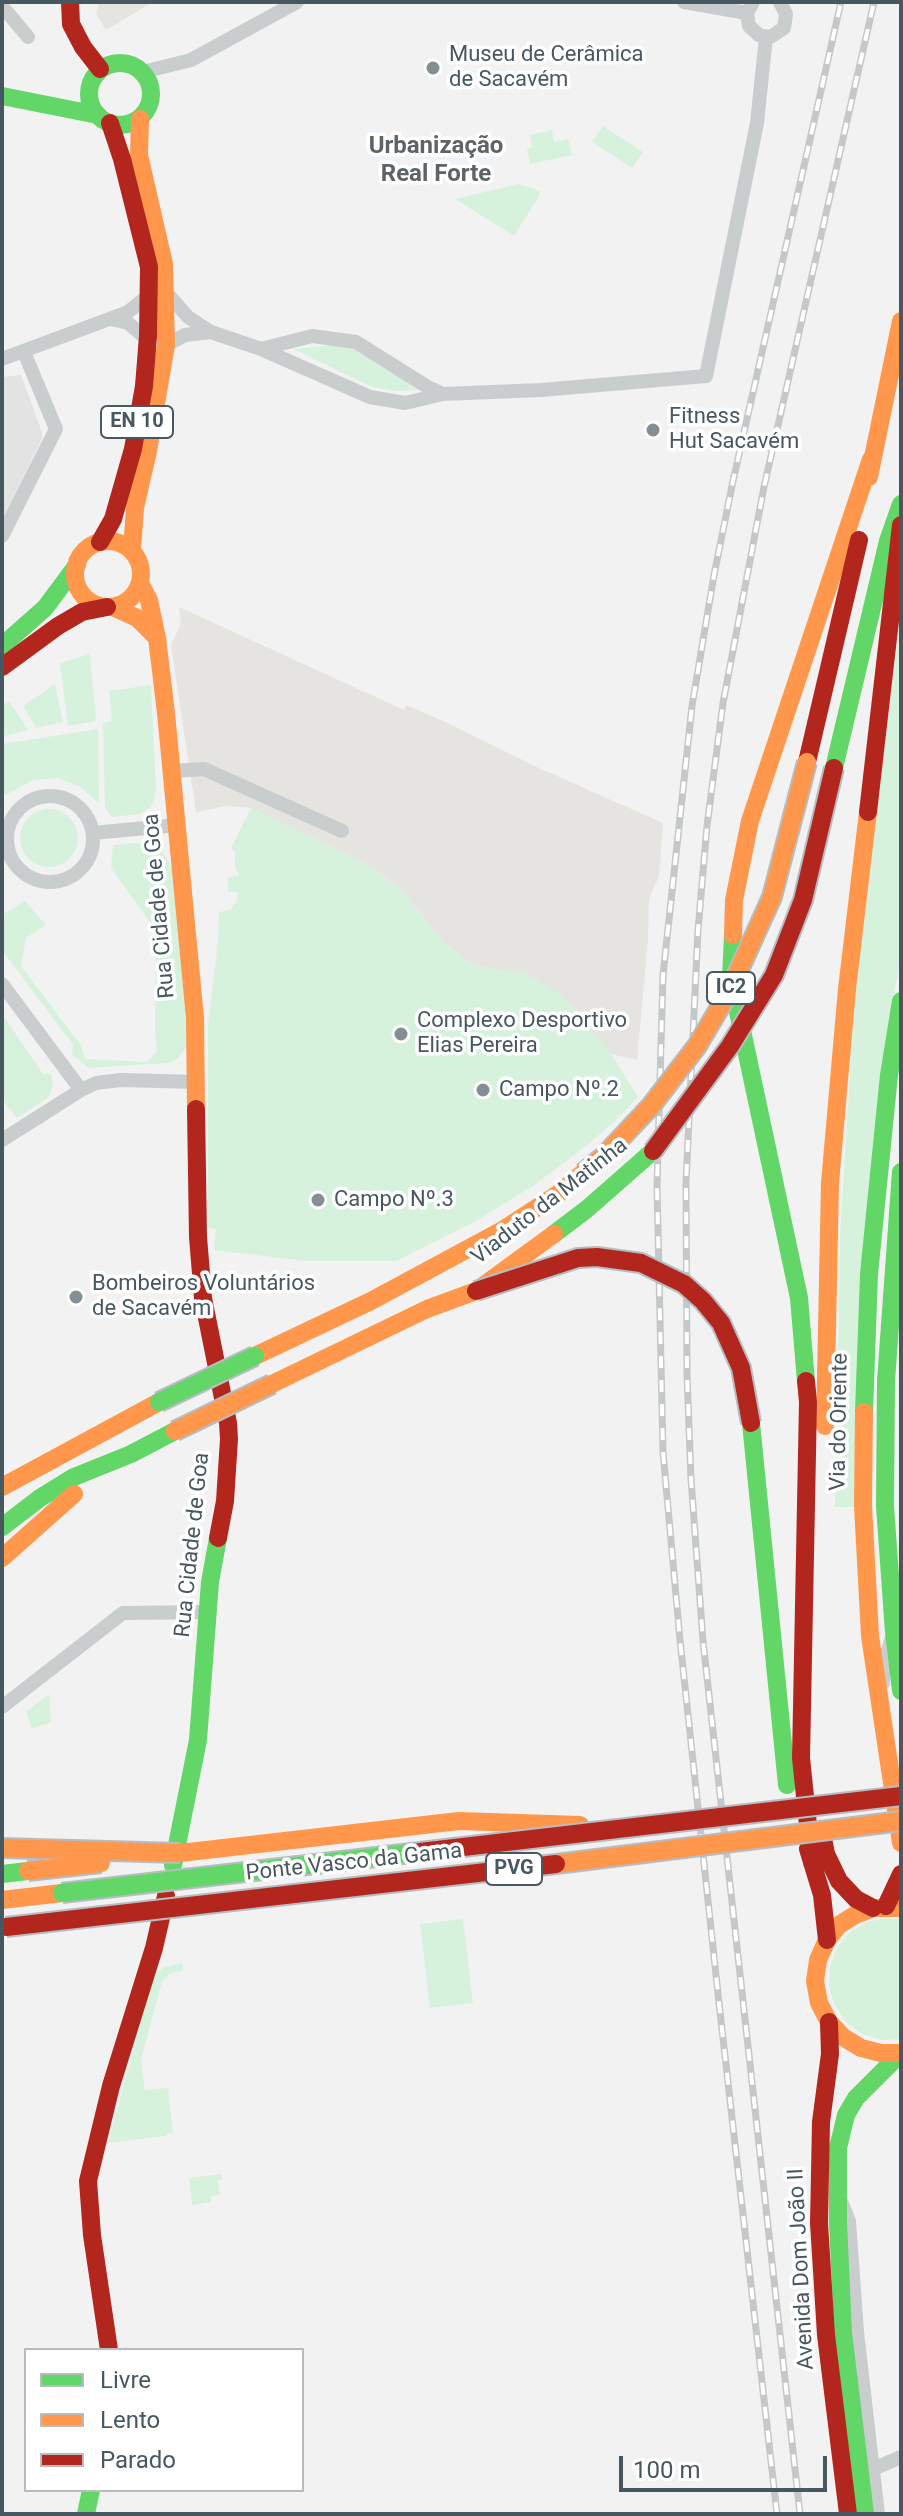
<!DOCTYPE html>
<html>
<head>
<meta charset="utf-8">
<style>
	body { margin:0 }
	#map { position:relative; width:903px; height:2516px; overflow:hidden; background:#f3f2f2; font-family:Roboto,sans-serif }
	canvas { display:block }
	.frame { position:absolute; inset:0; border:4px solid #485860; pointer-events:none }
	.legend { position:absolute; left:24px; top:2348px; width:280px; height:144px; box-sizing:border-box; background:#fff; border:2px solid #b6bcbf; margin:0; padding:10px 14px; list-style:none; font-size:24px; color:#485860 }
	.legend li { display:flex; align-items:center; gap:16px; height:40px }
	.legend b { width:40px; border:2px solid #b6bcbf }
	.scale { position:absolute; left:619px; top:2456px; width:208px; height:36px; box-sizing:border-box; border:4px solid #485860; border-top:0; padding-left:10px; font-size:24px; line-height:28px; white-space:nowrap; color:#485860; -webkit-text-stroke:6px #fff; paint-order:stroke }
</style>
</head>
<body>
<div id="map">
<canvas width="903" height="2516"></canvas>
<div class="frame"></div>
<ul class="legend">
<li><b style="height:10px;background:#63d668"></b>Livre</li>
<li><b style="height:10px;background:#ff974d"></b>Lento</li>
<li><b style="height:10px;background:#b3261e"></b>Parado</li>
</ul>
<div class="scale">100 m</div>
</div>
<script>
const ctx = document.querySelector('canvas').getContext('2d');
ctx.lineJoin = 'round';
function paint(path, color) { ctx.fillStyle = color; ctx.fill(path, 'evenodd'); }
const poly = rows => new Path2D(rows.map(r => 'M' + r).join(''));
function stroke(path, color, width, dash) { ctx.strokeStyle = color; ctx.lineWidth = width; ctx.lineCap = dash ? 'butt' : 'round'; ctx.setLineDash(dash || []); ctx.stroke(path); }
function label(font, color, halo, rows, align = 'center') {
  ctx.font = font + ' Roboto,sans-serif'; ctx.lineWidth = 7; ctx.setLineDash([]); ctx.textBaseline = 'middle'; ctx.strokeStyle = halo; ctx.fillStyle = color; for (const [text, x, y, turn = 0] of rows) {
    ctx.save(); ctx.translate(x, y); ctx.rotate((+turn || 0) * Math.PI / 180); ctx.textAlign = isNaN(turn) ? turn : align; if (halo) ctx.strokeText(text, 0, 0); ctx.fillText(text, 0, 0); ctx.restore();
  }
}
paint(poly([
	[99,2,153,2,106,30,96,14],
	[179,607,404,710,406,705,443,721,539,768,663,823,659,876,649,899,648,939,637,1060,611,1054,523,971,504,971,473,965,442,941,403,891,373,868,251,808,227,806,196,812,171,645,181,624]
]), '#e6e4e0');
paint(poly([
	[21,375,42,432,42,439,2,521,2,377]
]), '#e4e3e4');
paint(poly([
	[603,126,643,152,632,168,592,142],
	[552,130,554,142,568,139,572,155,530,164,527,149,532,147,530,135],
	[519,184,540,191,539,196,514,236,455,199],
	[335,345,359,350,418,390,396,391,372,387,293,349],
	[901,615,901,956,880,1072,854,1507,835,1507,840,1236,855,989],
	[90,654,96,721,68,726,60,663],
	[55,684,63,722,36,728,23,706],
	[151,685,156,789,154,801,150,808,140,814,112,817,105,808,103,723,112,721,109,691],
	[9,701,28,730,2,737,2,706],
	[98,729,99,803,79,786,57,778,33,780,2,797,2,744],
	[251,808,373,868,403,891,442,941,473,965,504,971,523,971,565,998,611,1054,638,1097,614,1122,586,1146,533,1186,476,1221,396,1261,305,1261,214,1250,216,1230,208,1227,208,1025,218,942,219,912,230,910,237,901,238,892,228,892,228,877,238,876,239,873,235,870,235,852,231,849],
	'20 838a29 29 0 1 1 58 0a29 29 0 1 1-58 0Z',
	[135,843,160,847,173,870,188,1037,186,1048,176,1060,168,1063,89,1068,72,1055,73,1045,5,954,2,949,2,915,25,901,46,925,26,938,21,966,81,1045,85,1059,147,1062,157,1051,155,1030,156,931,111,868,113,845],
	[2,1014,43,1074,51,1074,53,1083,49,1097,17,1118,2,1099],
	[49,1694,51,1722,32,1729,26,1712],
	[886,1918,901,1919,901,2039,882,2040,862,2034,846,2022,834,2004,829,1985,830,1966,837,1947,850,1932,867,1922],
	[463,1919,473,2003,430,2008,420,1924],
	[182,1963,183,1971,171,1973,162,1981,141,2060,145,2090,168,2088,173,2133,167,2134,166,2136,108,2143,153,1979,162,1968],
	[222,2174,222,2180,218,2181,220,2195,211,2196,211,2202,192,2205,189,2178]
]), '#d6f2dd');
stroke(poly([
	[684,2,747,13],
	[753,2,747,13,749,26,759,35,766,37,772,36,784,28,786,14,780,2],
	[2,6,28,37],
	[143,72,191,60,297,2],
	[166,292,188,317,211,332,261,349,370,397,405,403,443,394,541,390,706,376,757,123,766,37],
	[111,319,128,323,148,340],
	[166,345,185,335,211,332],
	[261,349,312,336,356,342,426,386,443,394],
	[2,359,128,312,148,296],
	[2,536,56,429,24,352],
	[172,771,204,769,342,831],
	'7 839a43 43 0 1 1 86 0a43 43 0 1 1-86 0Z',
	[93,833,177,825],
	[2,984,81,1090],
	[2,1140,81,1090,96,1083,121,1080,198,1082],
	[883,1683,883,1667,892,1637],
	[2,1707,123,1613,208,1612],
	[841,2201,849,2221,857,2332,878,2514],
	[873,2469,901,2457]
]), '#c9cdce', 14);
stroke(poly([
	'89 94a31 31 0 1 1 62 0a31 31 0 1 1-62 0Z',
	[2,96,98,115],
	[2,646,45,608,77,565],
	[834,768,888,541,901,504],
	[733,935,731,979,799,1298,806,1381],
	[901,1172,886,1381,885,1506,894,1632,901,1691],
	[554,1234,587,1209,653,1151],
	[864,1412,869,1274,889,1075,901,1001],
	[751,1423,787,1785],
	[2,1527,40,1498,74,1477,131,1454,175,1431],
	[173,1865,198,1740,210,1582,218,1538],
	[2,1874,28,1871],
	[86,2514,91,2490],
	[865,2514,843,2333,838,2222,838,2148,846,2115,856,2098,901,2053]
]), '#63d668', 18);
stroke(poly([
	[869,477,901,321],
	'75 574a33 33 0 1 1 66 0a33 33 0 1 1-66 0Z',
	[132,550,135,508,148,451,166,345,164,264,139,155,140,119],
	[141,585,149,600,157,638,166,713,195,1018,196,1109],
	[113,607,137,618,157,638],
	[733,935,734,900,750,821,871,459],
	[255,1356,371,1301,501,1231,558,1194,583,1173],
	[272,1384,427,1309,476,1291,554,1234],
	[864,1412,863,1506,870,1636,901,1843],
	[825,1426,830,1183,847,989,868,812],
	[2,1487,159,1402],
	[2,1558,74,1494],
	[180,1853,459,1821,580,1825],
	[2,1900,62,1893],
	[901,1908,873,1908,855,1915,839,1925,827,1940,818,1960,815,1981,819,2003,829,2022,843,2037,861,2048,881,2053,901,2053]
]), '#ff974d', 18);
stroke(poly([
	[70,2,71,24,83,47,100,69],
	[100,542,113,519,133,449,144,386,148,336,149,267,122,159,110,123],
	[2,667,58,626,82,612,107,607],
	[807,762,859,540],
	[868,812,901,525],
	[196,1109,198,1237,203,1298,228,1423,229,1439,225,1501,218,1538],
	[806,1381,808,1402,801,1758,812,1863],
	[822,1833,826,1854,839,1881,856,1899,873,1908],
	[808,1849,822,1895,827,1940],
	[886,1906,901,1874],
	[829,2022,830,2054,821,2122,819,2223,826,2335,848,2514],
	[109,2350,92,2235,88,2181,111,2086,154,1948,166,1896]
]), '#b3261e', 18);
const rail = poly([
	[777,2514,719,2003,680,1640,663,1452,657,1186,663,975,692,706,714,575,733,481,841,2],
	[800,2514,703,1641,691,1479,687,1374,686,1182,698,930,707,826,723,703,764,487,874,2]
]);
stroke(rail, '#c5c8c9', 7);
stroke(rail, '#fff', 4, [12]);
const fastBridge = poly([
	[159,1402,255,1356],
	[62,1893,420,1852]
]);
const slowBridge = poly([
	[583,1173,604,1156,651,1106,697,1046,729,992,772,897,807,762],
	[175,1431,272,1384],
	[2,1848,180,1853],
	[556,1864,901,1821],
	[28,1871,101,1863]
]);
const jamBridge = poly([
	[653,1151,730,1046,774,975,803,900,834,768],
	[476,1291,578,1258,597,1257,641,1263,684,1284,703,1301,721,1323,741,1368,751,1423],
	[420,1852,901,1796],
	[6,1927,556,1864]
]);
stroke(fastBridge, '#b6bdc2', 22, []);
stroke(slowBridge, '#b6bdc2', 22, []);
stroke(jamBridge, '#b6bdc2', 22, []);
stroke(fastBridge, '#63d668', 18);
stroke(slowBridge, '#ff974d', 18);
stroke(jamBridge, '#b3261e', 18);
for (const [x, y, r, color] of [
	[433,68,8,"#848e93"],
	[653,430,8,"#848e93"],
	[401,1034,8,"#848e93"],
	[483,1090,8,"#848e93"],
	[318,1200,8,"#848e93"],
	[76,1297,8,"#848e93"]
]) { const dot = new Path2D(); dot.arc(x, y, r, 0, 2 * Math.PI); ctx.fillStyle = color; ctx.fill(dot); stroke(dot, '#fff', 3); }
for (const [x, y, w] of [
	[137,422,72],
	[731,988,48],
	[514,1869,56]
]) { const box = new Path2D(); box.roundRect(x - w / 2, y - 16, w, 32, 6); ctx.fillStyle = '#fff'; ctx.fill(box); stroke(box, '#485860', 2); }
label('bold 20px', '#485860', null, [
	["EN 10",137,422],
	["IC2",731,988],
	["PVG",514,1869]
]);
label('22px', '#485860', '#fff', [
	["Museu de Cerâmica",449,55],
	["de Sacavém",449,80],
	["Fitness",669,417],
	["Hut Sacavém",669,442],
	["Complexo Desportivo",417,1021],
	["Elias Pereira",417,1046],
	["Campo Nº.2",499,1090],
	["Campo Nº.3",334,1200],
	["Bombeiros Voluntários",92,1284],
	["de Sacavém",92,1309]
], 'left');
label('22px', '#485860', '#fff', [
	["Rua Cidade de Goa",160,906,-95],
	["Viaduto da Matinha",550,1202,-38],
	["Via do Oriente",840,1422,-89],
	["Rua Cidade de Goa",193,1545,-84],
	["Ponte Vasco da Gama",354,1863,-6],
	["Avenida Dom João II",802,2269,-93]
]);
label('bold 24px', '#5d6367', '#fff', [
	["Urbanização",436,147],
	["Real Forte",436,175]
]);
</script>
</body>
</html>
